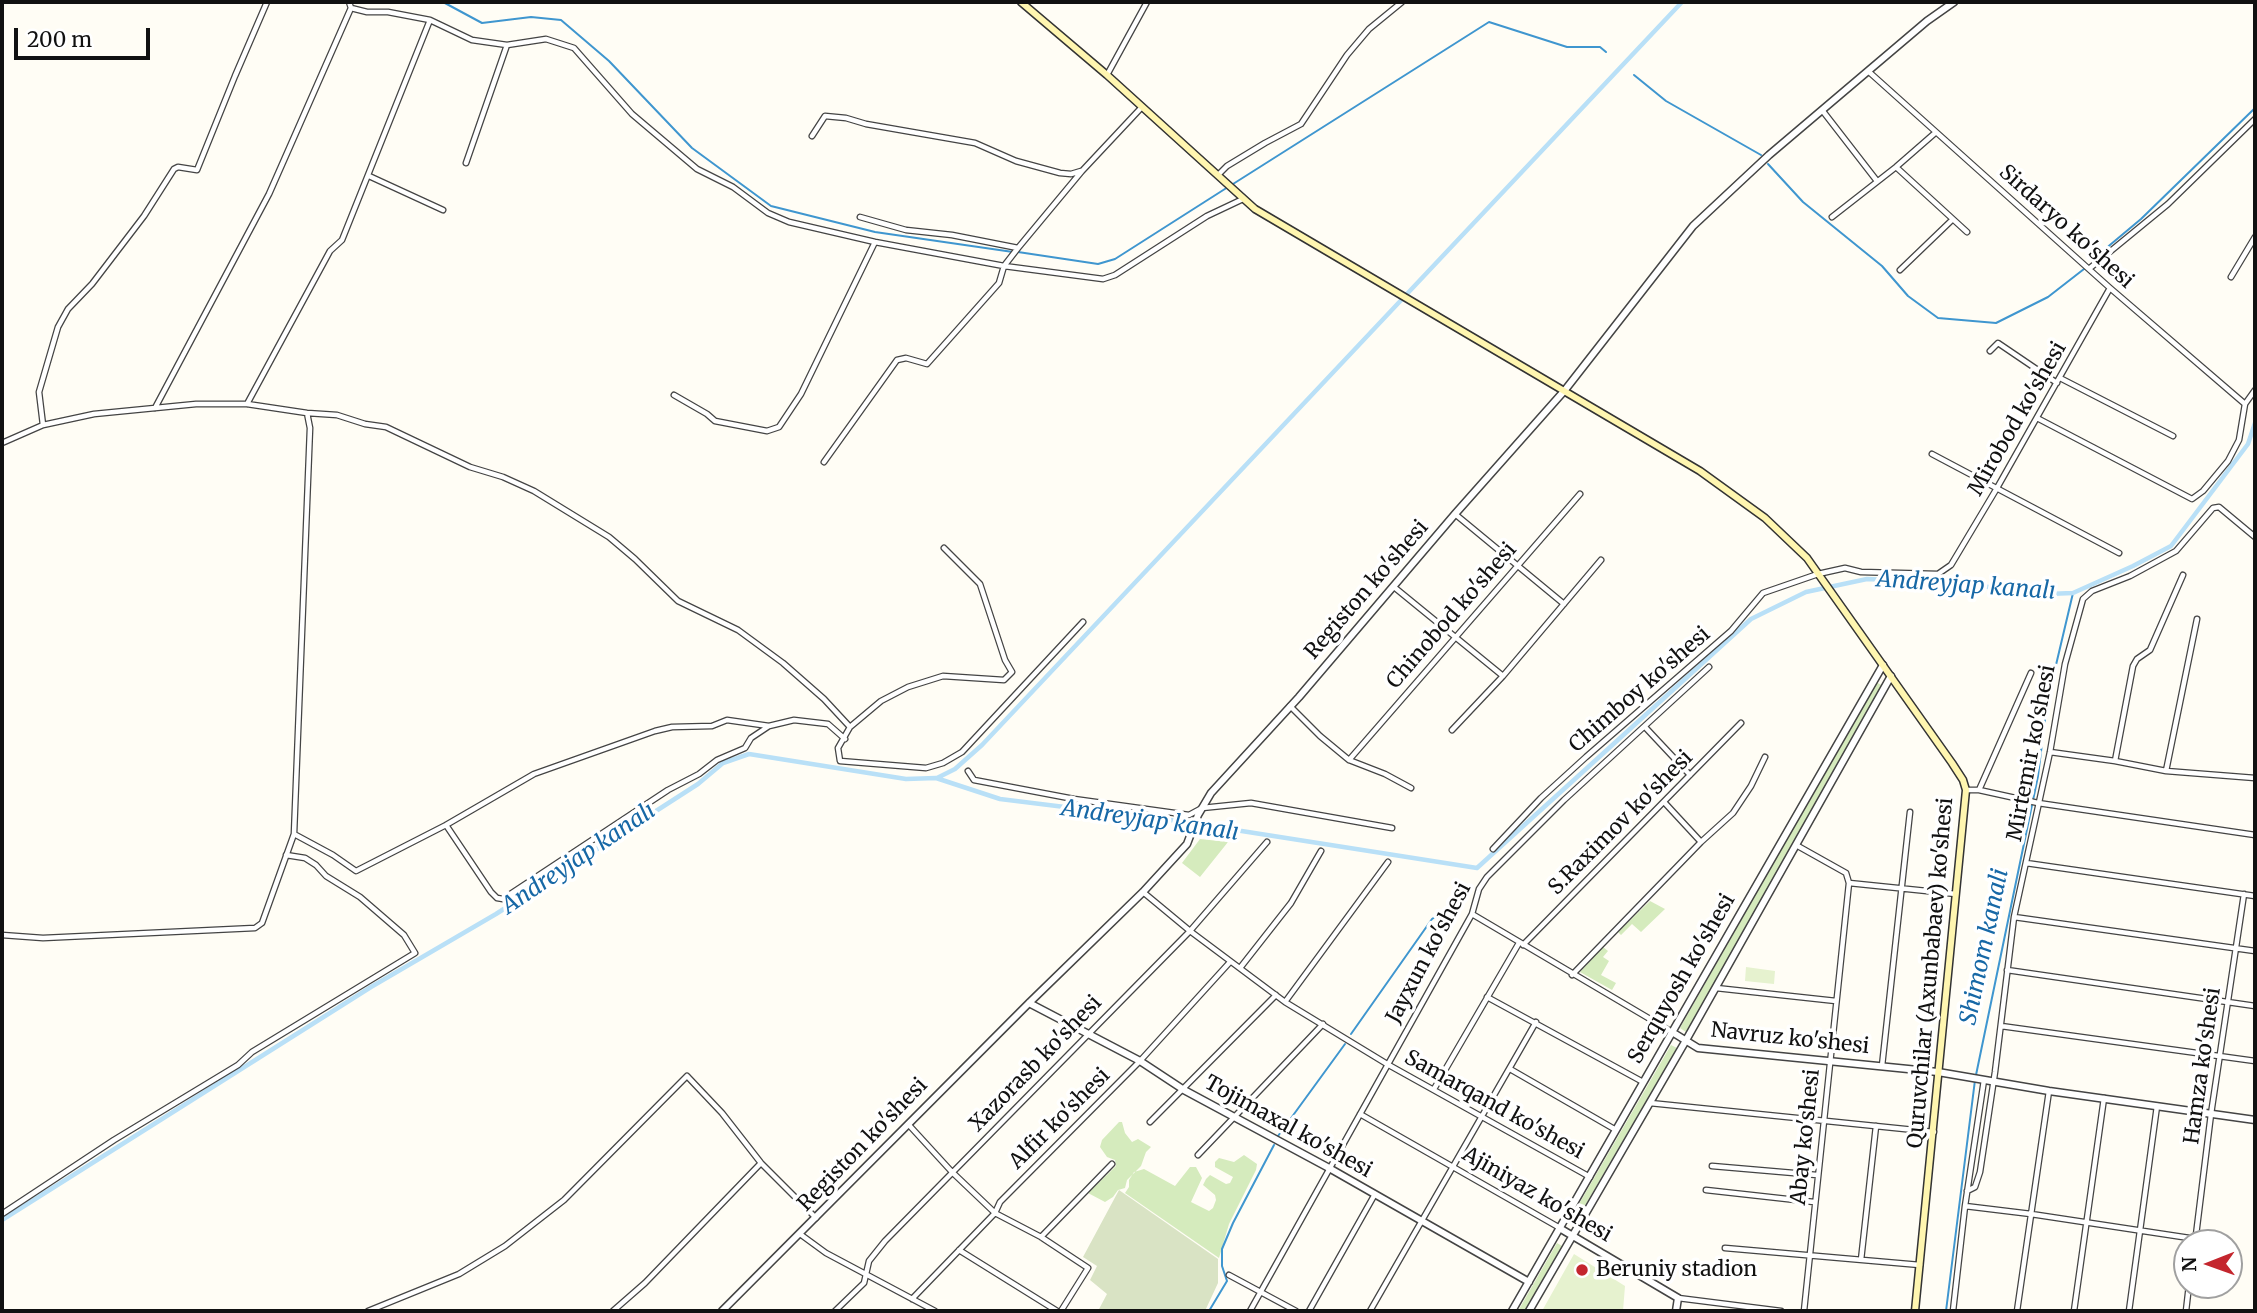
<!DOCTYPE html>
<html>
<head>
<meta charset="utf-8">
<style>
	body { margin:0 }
	#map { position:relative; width:2257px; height:1313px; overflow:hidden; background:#fffdf5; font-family:Merriweather,serif }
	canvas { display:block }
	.frame { position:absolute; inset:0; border:4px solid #111; pointer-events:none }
	.north { position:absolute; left:2173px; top:1229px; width:70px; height:70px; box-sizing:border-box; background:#fff; border:2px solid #a0a0a0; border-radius:50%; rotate:269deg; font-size:19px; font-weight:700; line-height:28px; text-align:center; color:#111 }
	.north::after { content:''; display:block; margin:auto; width:24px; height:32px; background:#c4262e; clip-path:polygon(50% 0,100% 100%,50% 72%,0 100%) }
	.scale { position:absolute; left:14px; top:28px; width:136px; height:32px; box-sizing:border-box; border:4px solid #111; border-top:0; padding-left:9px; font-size:21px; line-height:24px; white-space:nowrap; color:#111; -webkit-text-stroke:5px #fff; paint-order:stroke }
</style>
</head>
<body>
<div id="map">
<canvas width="2257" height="1313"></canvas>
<div class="frame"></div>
<div class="north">N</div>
<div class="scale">200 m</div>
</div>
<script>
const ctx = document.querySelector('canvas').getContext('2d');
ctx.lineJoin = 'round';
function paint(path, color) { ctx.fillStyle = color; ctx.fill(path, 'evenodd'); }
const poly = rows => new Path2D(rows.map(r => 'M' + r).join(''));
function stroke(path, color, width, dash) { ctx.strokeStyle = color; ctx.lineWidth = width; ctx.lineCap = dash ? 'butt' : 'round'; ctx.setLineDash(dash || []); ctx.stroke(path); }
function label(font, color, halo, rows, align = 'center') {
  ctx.font = font + ' Merriweather,serif'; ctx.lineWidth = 7; ctx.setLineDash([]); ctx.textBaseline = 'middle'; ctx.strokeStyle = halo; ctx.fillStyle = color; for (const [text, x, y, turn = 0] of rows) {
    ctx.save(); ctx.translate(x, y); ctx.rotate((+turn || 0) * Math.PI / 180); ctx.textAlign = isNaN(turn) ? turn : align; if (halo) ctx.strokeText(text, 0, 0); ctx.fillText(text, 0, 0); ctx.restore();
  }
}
paint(poly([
	[1876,682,1883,686,1686,1032,1680,1028],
	[1200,839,1228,842,1200,877,1182,863],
	[1650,901,1665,909,1641,932,1632,924,1621,935,1618,932],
	[1603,947,1608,951,1603,957,1609,961,1601,975,1616,983,1612,990,1580,972],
	[1671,1045,1677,1048,1573,1226,1568,1223],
	[1119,1122,1122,1122,1125,1133,1132,1142,1138,1139,1151,1147,1146,1152,1141,1166,1127,1180,1125,1188,1118,1190,1113,1197,1105,1202,1088,1193,1116,1166,1115,1160,1107,1157,1100,1147,1102,1140],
	[1244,1155,1257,1164,1256,1170,1229,1224,1219,1258,1125,1193,1129,1187,1129,1180,1134,1172,1144,1169,1175,1186,1190,1167,1196,1167,1202,1178,1191,1202,1209,1211,1213,1208,1216,1200,1215,1195,1203,1185,1206,1179,1210,1175,1226,1184,1230,1183,1233,1177,1215,1167,1215,1162,1219,1158,1234,1162],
	[1557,1243,1562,1246,1525,1311,1518,1311]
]), '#d5ebbd');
paint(poly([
	[1119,1190,1218,1259,1218,1283,1205,1311,1098,1311,1107,1294,1090,1280,1097,1266,1083,1257]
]), '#d9e3c4');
paint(poly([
	[1746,967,1775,971,1774,984,1745,981],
	[1574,1254,1625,1286,1623,1311,1542,1311]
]), '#e6f2cf');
stroke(poly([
	[443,2,482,23,531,17,561,20,609,61,692,148,771,206,875,232,1013,252],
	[1634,75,1666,101,1761,155],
	[1768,164,1803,202,1882,266,1908,296,1938,318,1996,323,2048,297,2084,269],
	[1233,184,1489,22,1567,47,1600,47,1606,52],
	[1018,252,1098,264,1115,259,1228,187],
	[2092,260,2141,219,2255,108],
	[1351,1034,1432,919,1464,897],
	[1976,1075,2038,776,2047,703,2073,593],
	[1278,1136,1345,1044],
	[1209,1311,1227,1281,1222,1266,1222,1249,1233,1223,1274,1145],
	[1946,1311,1975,1080]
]), '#3f96cf', 2);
stroke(poly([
	[937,778,955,769,982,745,1682,2],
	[2,1220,371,987,496,914,698,784,723,763,749,754,906,779,936,778,1000,799,1178,821,1477,868,1751,619,1806,592,1867,579,1955,583,2047,594,2073,593,2133,566,2171,546,2248,444,2255,423]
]), '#b9e0f7', 4.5);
const minor = poly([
	[349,2,351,8,367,12,388,12,430,20,472,40,507,45,546,39,574,48,632,114,697,169,733,187,768,213,789,222,875,242,1004,266,1103,279,1115,275,1207,216,1243,199],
	[1868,71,2110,288,2245,404],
	[1107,75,1147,2],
	[1822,110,1877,181],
	[812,136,825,116,846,118,866,124,975,143,1016,161,1060,173,1071,174,1081,171],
	[466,163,507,45],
	[1896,167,1967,232],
	[1218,175,1227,166,1265,143,1301,124,1347,55,1369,29,1402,2],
	[369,176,443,210],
	[860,217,906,230,952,235,1018,248,1082,171,1141,108],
	[1832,217,1896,167,1935,133],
	[2090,268,2168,204,2255,119],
	[1900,270,1952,220],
	[2231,277,2255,237],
	[1990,351,1998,343,2057,383],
	[2060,378,2173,436],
	[674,395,707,414,715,421,767,431,779,427,801,394,875,242],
	[247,404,330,251,342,240,430,20],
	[155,408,269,194,351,8],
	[307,413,310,428,294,834,333,855,356,871,446,825,534,774,655,731,672,727,712,726,727,720,769,726,794,720,828,724,845,739],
	[2037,418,2192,499,2203,491,2228,461,2239,440,2245,404,2255,390],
	[43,425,39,392,58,327,68,309,92,284,144,216,174,169,178,167,197,170,235,76,267,2],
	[2,443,43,425,94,414,196,404,247,404,307,413,337,415,365,424,386,427,470,467,503,477,534,491,609,537,635,559,678,601,738,630,783,663,824,699,850,727],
	[1932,454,2119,553],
	[824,462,897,360,906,358,927,364,999,283,1004,266,1018,248],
	[1455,514,1564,604],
	[944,548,980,584,1005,660,1012,672,1004,680,943,676,908,687,881,701,850,727,838,748,840,761,926,768,943,763,962,752,1083,622],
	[1394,587,1503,676],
	[1290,706,1320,736,1349,760,1385,774,1411,788],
	[1645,727,1690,775],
	[1452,730,1503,676,1601,560],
	[2050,752,2115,761,2166,771,2255,778],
	[1349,760,1580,494],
	[2115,761,2133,666,2137,659,2150,650,2183,575],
	[968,771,974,780,1074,799,1189,815,1202,808,1251,803,1392,828],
	[2166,771,2197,619],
	[1966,790,1979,790,2038,803,2255,835],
	[1979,790,2031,673],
	[1664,802,1701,842],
	[446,825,491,892,497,898,503,899,668,790,699,774,717,760,745,748,751,738,769,726],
	[1796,845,1846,873,1849,883,1956,894],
	[1493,849,1541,798,1586,757,1731,631,1763,593,1818,574,1845,568,1861,572,1938,574,1951,565,1997,488,2110,288],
	[2026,863,2255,896],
	[1143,892,1190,931,1285,1002,1387,1064,1590,1177],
	[1472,914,1672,1032],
	[2014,917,2255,951],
	[2,935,43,938,255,928,262,923,294,834],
	[1523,945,1741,723],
	[1240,968,1291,903,1321,851],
	[2007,970,2255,1006],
	[1572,975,1701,842,1733,813,1751,786,1765,757],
	[1716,988,1836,1001],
	[1487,997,1643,1082],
	[1285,1002,1388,862],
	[2001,1026,2255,1061],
	[1882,1066,1910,812],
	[1510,1069,1616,1130],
	[1434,1089,1519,943],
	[1650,1103,1934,1132],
	[1360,1114,1560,1228],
	[1150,1122,1276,995],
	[908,1124,952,1172,995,1213,1041,1237,1088,1268,1061,1311],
	[1198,1155,1323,1024],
	[1712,1166,1817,1175],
	[1706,1190,1814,1202],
	[1967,1191,1975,1187,1980,1172,1995,1072,2014,917,2050,752,2065,664,2083,599,2092,591,2130,576,2176,551,2213,508,2219,507,2255,537],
	[1965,1206,2031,1214,2196,1239],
	[2,1214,114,1140,238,1065,252,1052,415,953,404,935,360,897,326,876,316,865,305,858,286,855],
	[800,1234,826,1253,935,1311],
	[1041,1237,1112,1164],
	[2195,1243,2211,1114,2244,894],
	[1725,1248,1920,1265],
	[959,1250,1057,1311],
	[1861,1260,1876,1126],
	[1229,1275,1296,1311],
	[1678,1298,1781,1311],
	[912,1299,995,1213,1000,1202,1140,1061,1230,962],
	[368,1311,459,1274,505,1246,564,1200,687,1076,722,1113,761,1163,816,1218],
	[613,1311,645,1283,761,1163],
	[835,1311,864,1283,869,1261,885,1241,1190,931,1267,842],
	[1250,1311,1472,914,1479,889,1487,877,1564,800,1709,667],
	[1309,1311,1375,1194],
	[1370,1311,1536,1022],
	[1804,1311,1849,883],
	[1953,1311,1965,1206,1984,1080],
	[2017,1311,2049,1091],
	[2074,1311,2104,1098],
	[2129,1311,2157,1106],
	[2186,1311,2189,1285]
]);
const tertiary = poly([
	[1029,1003,1140,1061,1184,1090,1329,1168,1529,1282],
	[1672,1032,1698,1048,1938,1072,2049,1091,2255,1120],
	[1561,1229,1678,1298,1676,1311],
	[722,1311,1029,1003,1143,892,1187,844,1198,815,1211,793,1299,697,1455,514,1565,390,1693,226,1769,155,1927,21,1954,2],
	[1512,1311,1883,665],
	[1529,1311,1685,1042,1891,676]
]);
const secondary = poly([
	[1021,2,1107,75,1255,209,1700,471,1765,518,1807,558,1952,763,1963,780,1966,790,1915,1311]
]);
stroke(minor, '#444', 7);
stroke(tertiary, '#444', 9);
stroke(secondary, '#333', 9);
stroke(minor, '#fff', 4.5);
stroke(tertiary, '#fff', 6);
stroke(secondary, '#fff6b0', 6);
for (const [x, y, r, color] of [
	[1582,1270,7,"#c4262e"]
]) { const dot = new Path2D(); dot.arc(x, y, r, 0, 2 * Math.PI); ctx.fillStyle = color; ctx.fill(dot); stroke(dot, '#fff', 2.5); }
label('21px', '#111', '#fff', [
	["Sirdaryo ko'shesi",2066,227,42],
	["Mirobod ko'shesi",2018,419,-60],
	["Registon ko'shesi",1367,590,-49],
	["Chinobod ko'shesi",1452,616,-49],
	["Chimboy ko'shesi",1640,690,-41],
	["Mirtemir ko'shesi",2032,753,-79],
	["S.Raximov ko'shesi",1621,823,-45],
	["Jayxun ko'shesi",1429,953,-62],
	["Quruvchilar (Axunbabaev) ko'shesi",1931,973,-85],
	["Serquyosh ko'shesi",1682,979,-60],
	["Navruz ko'shesi",1790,1039,6],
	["Xazorasb ko'shesi",1036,1064,-46],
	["Hamza ko'shesi",2203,1066,-82],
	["Samarqand ko'shesi",1494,1105,29],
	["Alfir ko'shesi",1060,1119,-45],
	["Tojimaxal ko'shesi",1288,1127,29],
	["Abay ko'shesi",1806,1137,-84],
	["Registon ko'shesi",863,1145,-46],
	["Ajiniyaz ko'shesi",1537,1195,30]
]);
label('21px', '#111', '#fff', [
	["Beruniy stadion",1596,1270]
], 'left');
label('italic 23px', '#1768a6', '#fff', [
	["Andreyjap kanalı",1966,586,4],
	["Andreyjap kanalı",1150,821,8],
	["Andreyjap kanalı",579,859,-34],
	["Shimom kanali",1985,947,-78]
]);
</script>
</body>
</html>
